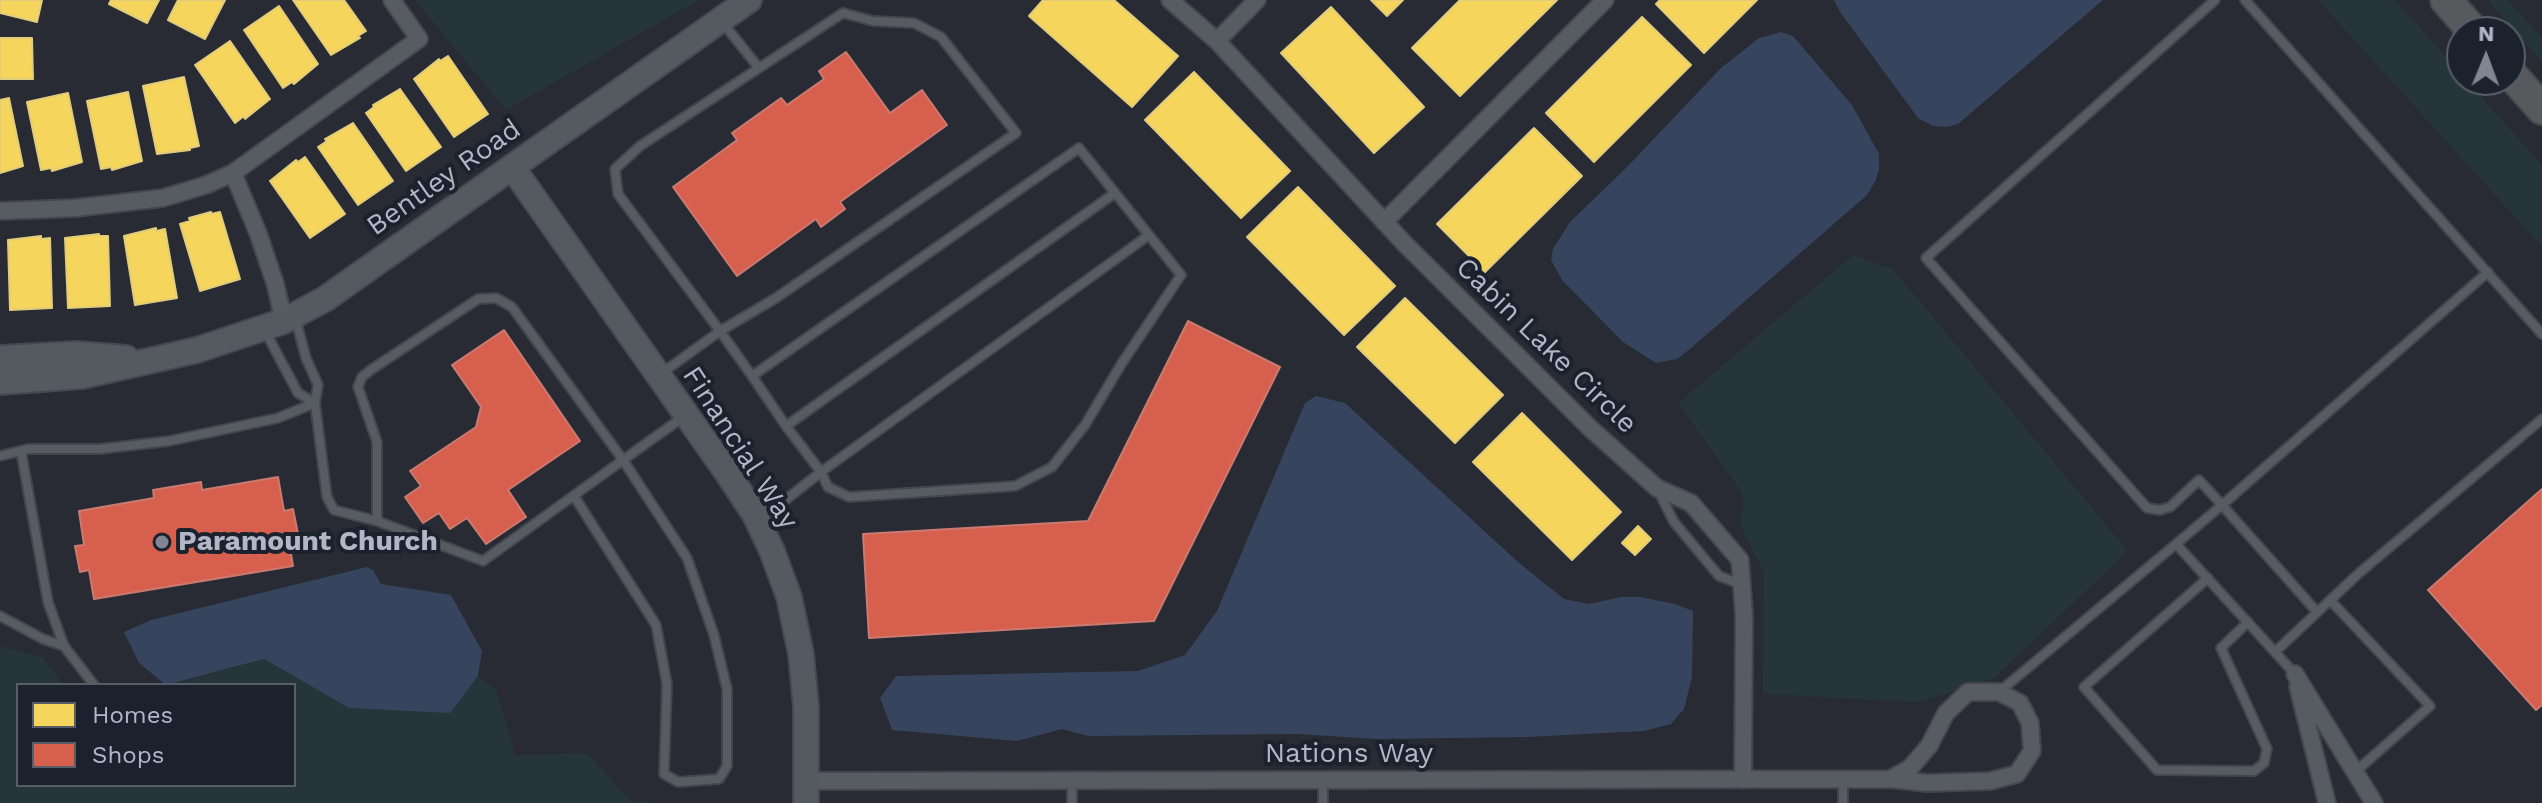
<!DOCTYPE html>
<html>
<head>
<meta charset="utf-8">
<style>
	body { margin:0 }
	#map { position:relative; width:2542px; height:803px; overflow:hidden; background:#282b33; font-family:"Work Sans",sans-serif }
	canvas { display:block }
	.legend { position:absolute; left:16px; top:683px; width:280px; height:104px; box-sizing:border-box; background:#1b222d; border:2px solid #575e6a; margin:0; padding:10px 14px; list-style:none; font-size:24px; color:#b1b7c5 }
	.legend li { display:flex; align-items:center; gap:16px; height:40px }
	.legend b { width:40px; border:2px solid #575e6a }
	.north { position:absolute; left:2446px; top:16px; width:80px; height:80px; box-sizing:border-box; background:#1b222d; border:2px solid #575e6a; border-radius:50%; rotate:1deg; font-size:22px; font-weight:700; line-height:32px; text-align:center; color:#b1b7c5 }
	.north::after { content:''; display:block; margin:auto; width:28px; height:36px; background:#818692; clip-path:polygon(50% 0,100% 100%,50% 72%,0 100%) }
</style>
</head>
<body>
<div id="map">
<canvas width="2542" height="803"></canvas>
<ul class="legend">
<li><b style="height:22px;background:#f6d55c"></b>Homes</li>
<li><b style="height:22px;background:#d6604d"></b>Shops</li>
</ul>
<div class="north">N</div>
</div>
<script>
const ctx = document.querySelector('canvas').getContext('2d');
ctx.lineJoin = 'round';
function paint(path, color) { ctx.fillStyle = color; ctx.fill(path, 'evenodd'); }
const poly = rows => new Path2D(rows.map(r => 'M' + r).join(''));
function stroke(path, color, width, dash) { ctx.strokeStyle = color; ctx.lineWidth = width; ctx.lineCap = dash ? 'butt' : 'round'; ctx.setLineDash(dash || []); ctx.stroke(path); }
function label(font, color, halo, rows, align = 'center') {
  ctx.font = font + ' "Work Sans",sans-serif'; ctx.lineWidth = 8; ctx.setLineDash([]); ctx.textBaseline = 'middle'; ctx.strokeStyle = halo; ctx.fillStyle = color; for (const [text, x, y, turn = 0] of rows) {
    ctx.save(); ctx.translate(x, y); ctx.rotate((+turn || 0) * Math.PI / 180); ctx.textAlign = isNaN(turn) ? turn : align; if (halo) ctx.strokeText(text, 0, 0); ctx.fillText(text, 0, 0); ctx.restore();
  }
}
paint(poly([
	[415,0,699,0,506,110],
	[2318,0,2394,0,2414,21,2462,75,2462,80,2466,80,2542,165,2542,247],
	[2488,0,2508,0,2542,39,2542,62],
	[1853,255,1893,269,2128,551,1992,680,1918,702,1763,694,1764,572,1741,527,1743,494,1678,403],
	[0,646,43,658,63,685,18,685,18,785,294,785,294,685,171,685,264,659,349,708,450,712,478,676,496,689,515,755,587,753,630,800,653,803,0,803]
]), '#253539');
paint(poly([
	[1834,0,2103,0,1958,124,1947,127,1933,126,1918,118,1840,12],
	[1781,32,1793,36,1852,105,1879,154,1879,169,1876,180,1867,195,1690,349,1677,359,1656,363,1623,342,1562,280,1551,260,1553,249,1570,222,1627,167,1721,68,1759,38],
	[1316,396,1345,403,1518,562,1564,599,1589,604,1621,597,1640,597,1675,604,1693,611,1692,677,1684,709,1671,724,1644,731,1528,737,1377,739,1298,734,1088,736,1062,729,1017,741,892,730,880,698,896,676,1138,671,1185,655,1217,611,1305,403],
	[367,567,373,570,381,584,451,595,482,651,478,676,450,713,349,708,264,659,166,685,139,663,124,632,151,620]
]), '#37445d');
const homes = poly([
	[0,0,42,0,37,22,0,13,0,0],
	[111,0,159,0,147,23,109,4,111,0],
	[178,0,225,0,205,39,168,20,178,0],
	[293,0,344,0,366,31,358,36,360,38,331,55,293,0],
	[1043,0,1114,0,1178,56,1132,107,1029,16,1043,0],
	[1371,0,1403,0,1387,16,1371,0],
	[1460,0,1557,0,1460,96,1412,48,1460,0],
	[1660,0,1757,0,1704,53,1656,4,1660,0],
	[279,6,318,64,294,84,292,82,283,88,244,30,279,6],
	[1331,7,1424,107,1374,153,1281,53,1331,7],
	[1642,17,1691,65,1594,162,1546,113,1642,17],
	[0,38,32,38,33,79,0,79,0,38],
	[230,41,270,99,245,119,244,116,235,123,195,65,230,41],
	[448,56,488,114,454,137,414,79,439,59,440,61,448,56],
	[1194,72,1290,171,1241,218,1145,120,1194,72],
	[184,77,199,146,190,148,190,150,157,154,143,86,184,77],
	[400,89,441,147,406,171,366,113,374,107,373,105,400,89],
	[128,92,142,161,112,170,111,167,101,169,87,101,128,92],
	[68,93,82,162,52,171,51,168,41,170,27,102,68,93],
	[9,98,23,166,0,173,0,100,9,98],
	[353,123,393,181,358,205,318,147,327,141,325,139,353,123],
	[1534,128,1582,176,1485,272,1437,224,1534,128],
	[305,157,345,214,310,238,270,181,296,160,298,162,305,157],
	[1298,187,1395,286,1344,335,1247,237,1298,187],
	[211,212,211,214,220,212,240,279,200,291,180,224,190,221,189,218,211,212],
	[156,228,156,231,165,229,177,298,135,305,124,236,156,228],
	[99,234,99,236,108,236,110,306,68,308,65,238,99,234],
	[41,236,41,239,50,238,52,308,10,310,8,240,41,236],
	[1405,298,1503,395,1455,443,1357,347,1405,298],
	[1522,413,1621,512,1572,560,1473,462,1522,413],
	[1638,526,1651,539,1635,555,1622,543,1638,526]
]);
paint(homes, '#f6d55c');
stroke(homes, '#e1cc7c', 2);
const shops = poly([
	[846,52,890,113,922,90,947,125,840,202,845,209,821,227,816,219,737,276,673,187,737,140,732,133,781,98,787,105,824,79,819,71,846,52],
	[1188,321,1280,367,1154,621,869,638,863,534,1088,521,1188,321],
	[504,330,580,441,508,490,526,517,486,544,467,518,450,529,439,513,423,523,405,497,421,486,410,471,476,427,481,407,452,365,504,330],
	[278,477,284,511,293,509,298,534,288,536,293,566,94,599,89,570,80,572,75,546,84,545,79,511,154,498,153,490,201,482,202,490,278,477],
	[2542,489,2542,705,2536,710,2428,590,2542,489]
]);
paint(shops, '#d6604d');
stroke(shops, '#cb7a71', 2);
const lane = poly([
	[2215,0,1926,258,2147,508,2160,510,2170,507,2199,480,2222,505,2488,272],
	[2245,0,2542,334],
	[722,22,759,68],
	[264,329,298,393,315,403,318,385,306,358,295,317],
	[662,373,720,331,618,194,615,169,640,146,843,13,873,21,914,23,941,37,1016,133,776,298,720,331,752,376,786,426,821,472,828,487,849,497,1015,486,1052,467,1085,425,1122,363,1181,275,1079,148,752,376],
	[786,426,1115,193],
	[21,451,48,602,64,646],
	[0,456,28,449,100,449,169,441,278,418,315,403,327,497,334,510,377,521],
	[1659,492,1674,522,1719,576,1740,584],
	[574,496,656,625,667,684,664,774,678,782,719,779,727,766,727,689,714,635,687,558,623,460,512,307,496,298,478,299,372,369,362,377,358,387,377,442,377,521,483,561,623,460,683,417],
	[756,515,784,501,821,472,1149,235],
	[2176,544,2222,505,2317,612],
	[2208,578,2084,687,2157,770,2254,771,2264,763,2267,749,2221,648,2248,622],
	[2330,600,2430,706,2355,772],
	[0,616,43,639,64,646,94,685],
	[2275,652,2358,574,2542,419],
	[1999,692,2176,544,2295,674],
	[1072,780,1072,803],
	[1323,780,1323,803],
	[1843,803,1843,780]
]);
const street = poly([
	[1170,0,1217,41,1404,243,1591,429,1657,488,1691,503,1740,560,1744,616,1743,780],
	[1217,41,1257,0],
	[233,173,258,233,275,283,284,321],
	[0,211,75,208,163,198,206,185,233,173,419,39,392,0],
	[1384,222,1605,0],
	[2295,674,2374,803],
	[2298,687,2327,803],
	[806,781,1891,779,1927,783,1990,781,2017,774,2032,751,2030,723,2020,703,1999,692,1968,692,1946,713,1929,746,1910,768,1891,779]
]);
const secondary = poly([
	[512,167,728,474,755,515,772,551,789,597,801,654,806,707,806,803],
	[0,358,77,354,126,358],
	[0,382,82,376,197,350,284,321,325,299,749,0]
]);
const highway = poly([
	[2446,0,2474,32],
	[2510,73,2542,109]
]);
stroke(lane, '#44464c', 12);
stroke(street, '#44464c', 20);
stroke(secondary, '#454850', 28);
stroke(highway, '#44474f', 34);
stroke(lane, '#575b62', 8);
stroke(street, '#575b62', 16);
stroke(secondary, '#555960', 24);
stroke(highway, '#57595c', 30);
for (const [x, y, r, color] of [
	[162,542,8,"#818692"]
]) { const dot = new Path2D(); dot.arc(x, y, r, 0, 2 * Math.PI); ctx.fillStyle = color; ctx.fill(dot); stroke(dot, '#1b222d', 3); }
label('28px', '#b1b7c5', '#1b222d', [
	["Bentley Road",444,178,-35],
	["Cabin Lake Circle",1546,346,44],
	["Financial Way",740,448,57],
	["Nations Way",1349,754]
]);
label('bold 28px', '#b1b7c5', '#1b222d', [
	["Paramount Church",178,542]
], 'left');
</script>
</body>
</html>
